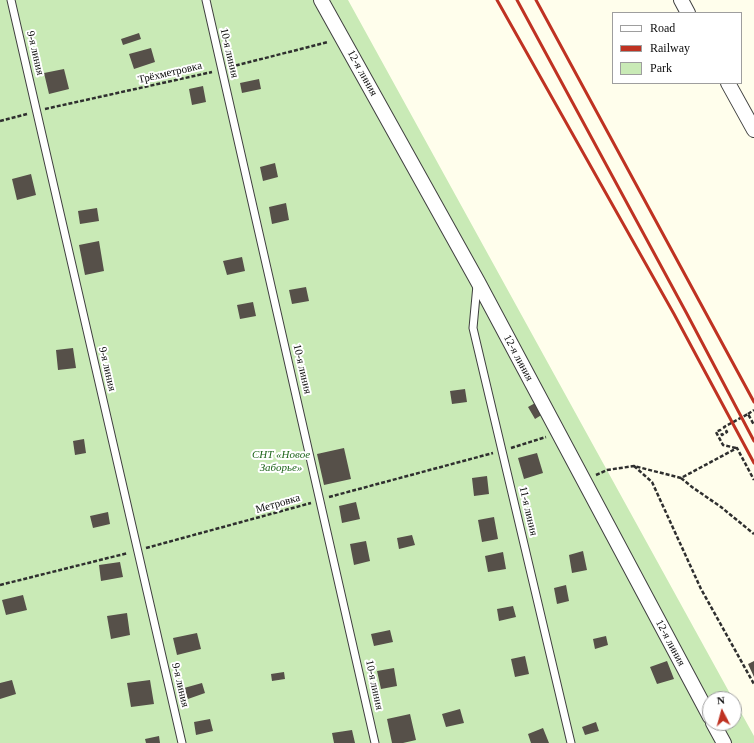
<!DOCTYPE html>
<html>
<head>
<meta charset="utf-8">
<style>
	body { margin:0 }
	#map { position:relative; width:754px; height:743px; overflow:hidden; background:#fffeec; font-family:"Times New Roman",serif }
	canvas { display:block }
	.legend { position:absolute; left:612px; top:12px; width:130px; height:72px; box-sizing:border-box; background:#fff; border:1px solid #9e9e9e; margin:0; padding:5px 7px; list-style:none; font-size:12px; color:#0d0d0d }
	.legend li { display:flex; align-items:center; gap:8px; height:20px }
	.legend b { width:20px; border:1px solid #9e9e9e }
	.north { position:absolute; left:702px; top:691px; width:40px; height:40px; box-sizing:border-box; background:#fff; border:1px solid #9e9e9e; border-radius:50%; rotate:354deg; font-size:11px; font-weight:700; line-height:16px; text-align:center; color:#0d0d0d }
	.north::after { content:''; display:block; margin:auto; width:14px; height:18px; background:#bf3222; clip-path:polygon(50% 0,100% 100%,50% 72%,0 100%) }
</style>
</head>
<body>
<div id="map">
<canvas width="754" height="743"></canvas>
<ul class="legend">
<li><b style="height:5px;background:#fff"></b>Road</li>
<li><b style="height:5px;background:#bf3222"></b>Railway</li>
<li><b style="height:11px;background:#c9eab6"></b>Park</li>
</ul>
<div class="north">N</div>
</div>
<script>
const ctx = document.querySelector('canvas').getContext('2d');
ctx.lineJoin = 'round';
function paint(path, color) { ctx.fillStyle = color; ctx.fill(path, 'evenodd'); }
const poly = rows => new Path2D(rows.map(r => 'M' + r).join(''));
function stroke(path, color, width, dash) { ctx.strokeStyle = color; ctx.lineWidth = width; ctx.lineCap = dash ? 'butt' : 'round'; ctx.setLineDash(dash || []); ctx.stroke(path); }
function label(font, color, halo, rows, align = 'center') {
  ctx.font = font + ' "Times New Roman",serif'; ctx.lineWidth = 4; ctx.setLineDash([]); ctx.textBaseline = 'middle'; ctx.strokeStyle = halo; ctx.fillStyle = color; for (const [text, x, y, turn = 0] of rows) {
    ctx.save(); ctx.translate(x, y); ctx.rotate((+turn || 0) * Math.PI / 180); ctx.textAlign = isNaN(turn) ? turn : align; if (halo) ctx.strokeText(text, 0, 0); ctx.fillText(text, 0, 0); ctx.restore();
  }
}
paint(poly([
	[0,0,348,0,733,699,710,699,710,723,734,723,734,700,754,736,754,743,0,743]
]), '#c9eab6');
paint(poly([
	[139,33,141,39,123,45,121,39],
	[151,48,155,62,134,69,129,54],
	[64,69,69,89,49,94,44,73],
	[259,79,261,89,242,93,240,83],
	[203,86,206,102,192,105,189,89],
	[275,163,278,177,263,181,260,167],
	[31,174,36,195,17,200,12,179],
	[286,203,289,220,272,224,269,207],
	[97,208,99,221,80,224,78,211],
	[99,241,104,271,85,275,79,245],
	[242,257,245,271,227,275,223,261],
	[306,287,309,301,292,304,289,290],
	[253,302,256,316,240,319,237,305],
	[73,348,76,368,58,370,56,350],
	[465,389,467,402,452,404,450,391],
	[537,402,543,414,535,419,528,407],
	[84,439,86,453,75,455,73,441],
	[344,448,351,479,324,485,317,454],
	[537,453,543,473,524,479,518,458],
	[487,476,489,494,474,496,472,478],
	[356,502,360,519,342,523,339,506],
	[108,512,110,524,93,528,90,516],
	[494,517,498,539,482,542,478,520],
	[412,535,415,545,399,549,397,538],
	[366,541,370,561,354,565,350,544],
	[583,551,587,570,572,573,569,555],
	[503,552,506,569,488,572,485,556],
	[120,562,123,577,101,581,99,565],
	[566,585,569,601,557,604,554,588],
	[23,595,27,610,6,615,2,600],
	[513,606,516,617,499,621,497,609],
	[127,613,130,635,111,639,107,616],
	[390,630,393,642,374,646,371,634],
	[197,633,201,649,177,655,173,638],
	[606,636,608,645,595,649,593,639],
	[525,656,529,674,515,677,511,659],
	[667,661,674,679,657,684,650,667],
	[754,661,754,677,748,664],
	[394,668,397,686,381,689,377,671],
	[284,672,285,679,272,681,271,674],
	[12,680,16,694,0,699,0,683],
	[150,680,154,704,131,707,127,683],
	[202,683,205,693,188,699,184,688],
	[460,709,464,723,446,727,442,714],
	[410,714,416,740,403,743,392,743,387,719],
	[210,719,213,731,196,735,194,722],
	[596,722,599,731,585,735,582,727],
	[543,728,549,743,531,743,528,734],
	[352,730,355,743,334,743,332,733],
	[159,736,160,743,146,743,145,739]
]), '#565049');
const service = poly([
	[11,0,182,743],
	[206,0,375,743],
	[477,285,473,328,571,743]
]);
const minor = poly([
	[321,0,478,282,710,717],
	[681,0,688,13],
	[728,83,754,130],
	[713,723,724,743]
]);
stroke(service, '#404040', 9);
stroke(minor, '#404040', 16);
stroke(poly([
	[230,67,328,42],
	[45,109,212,72],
	[0,121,27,114],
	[748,414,754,410],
	[511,448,546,437],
	[736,448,723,445,716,432,720,430,722,435,727,432,724,427,748,414,754,425],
	[634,466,652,482,701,589,754,684],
	[596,475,607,470,634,466,681,478,737,448,754,480],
	[681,478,692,487,721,507,754,534],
	[329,497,493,453],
	[146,548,311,503],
	[0,585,128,553]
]), '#2f2f2f', 2.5, [4, 2]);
stroke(service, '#fff', 7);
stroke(minor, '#fff', 14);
stroke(poly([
	[497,0,674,314,754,463],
	[517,0,687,314,754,441],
	[536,0,754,402]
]), '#bf3222', 3);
label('11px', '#0d0d0d', '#fff', [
	["9-я линия",35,53,77],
	["10-я линия",229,53,77],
	["Трёхметровка",170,73,-13],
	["12-я линия",362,73,61],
	["12-я линия",518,358,62],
	["9-я линия",107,369,77],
	["10-я линия",302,369,77],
	["Метровка",278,504,-16],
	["11-я линия",528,511,77],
	["12-я линия",670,643,62],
	["9-я линия",180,685,77],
	["10-я линия",374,685,78]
]);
label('italic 11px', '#20661c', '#fff', [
	["СНТ «Новое",281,455],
	["Заборье»",281,468]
]);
</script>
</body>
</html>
